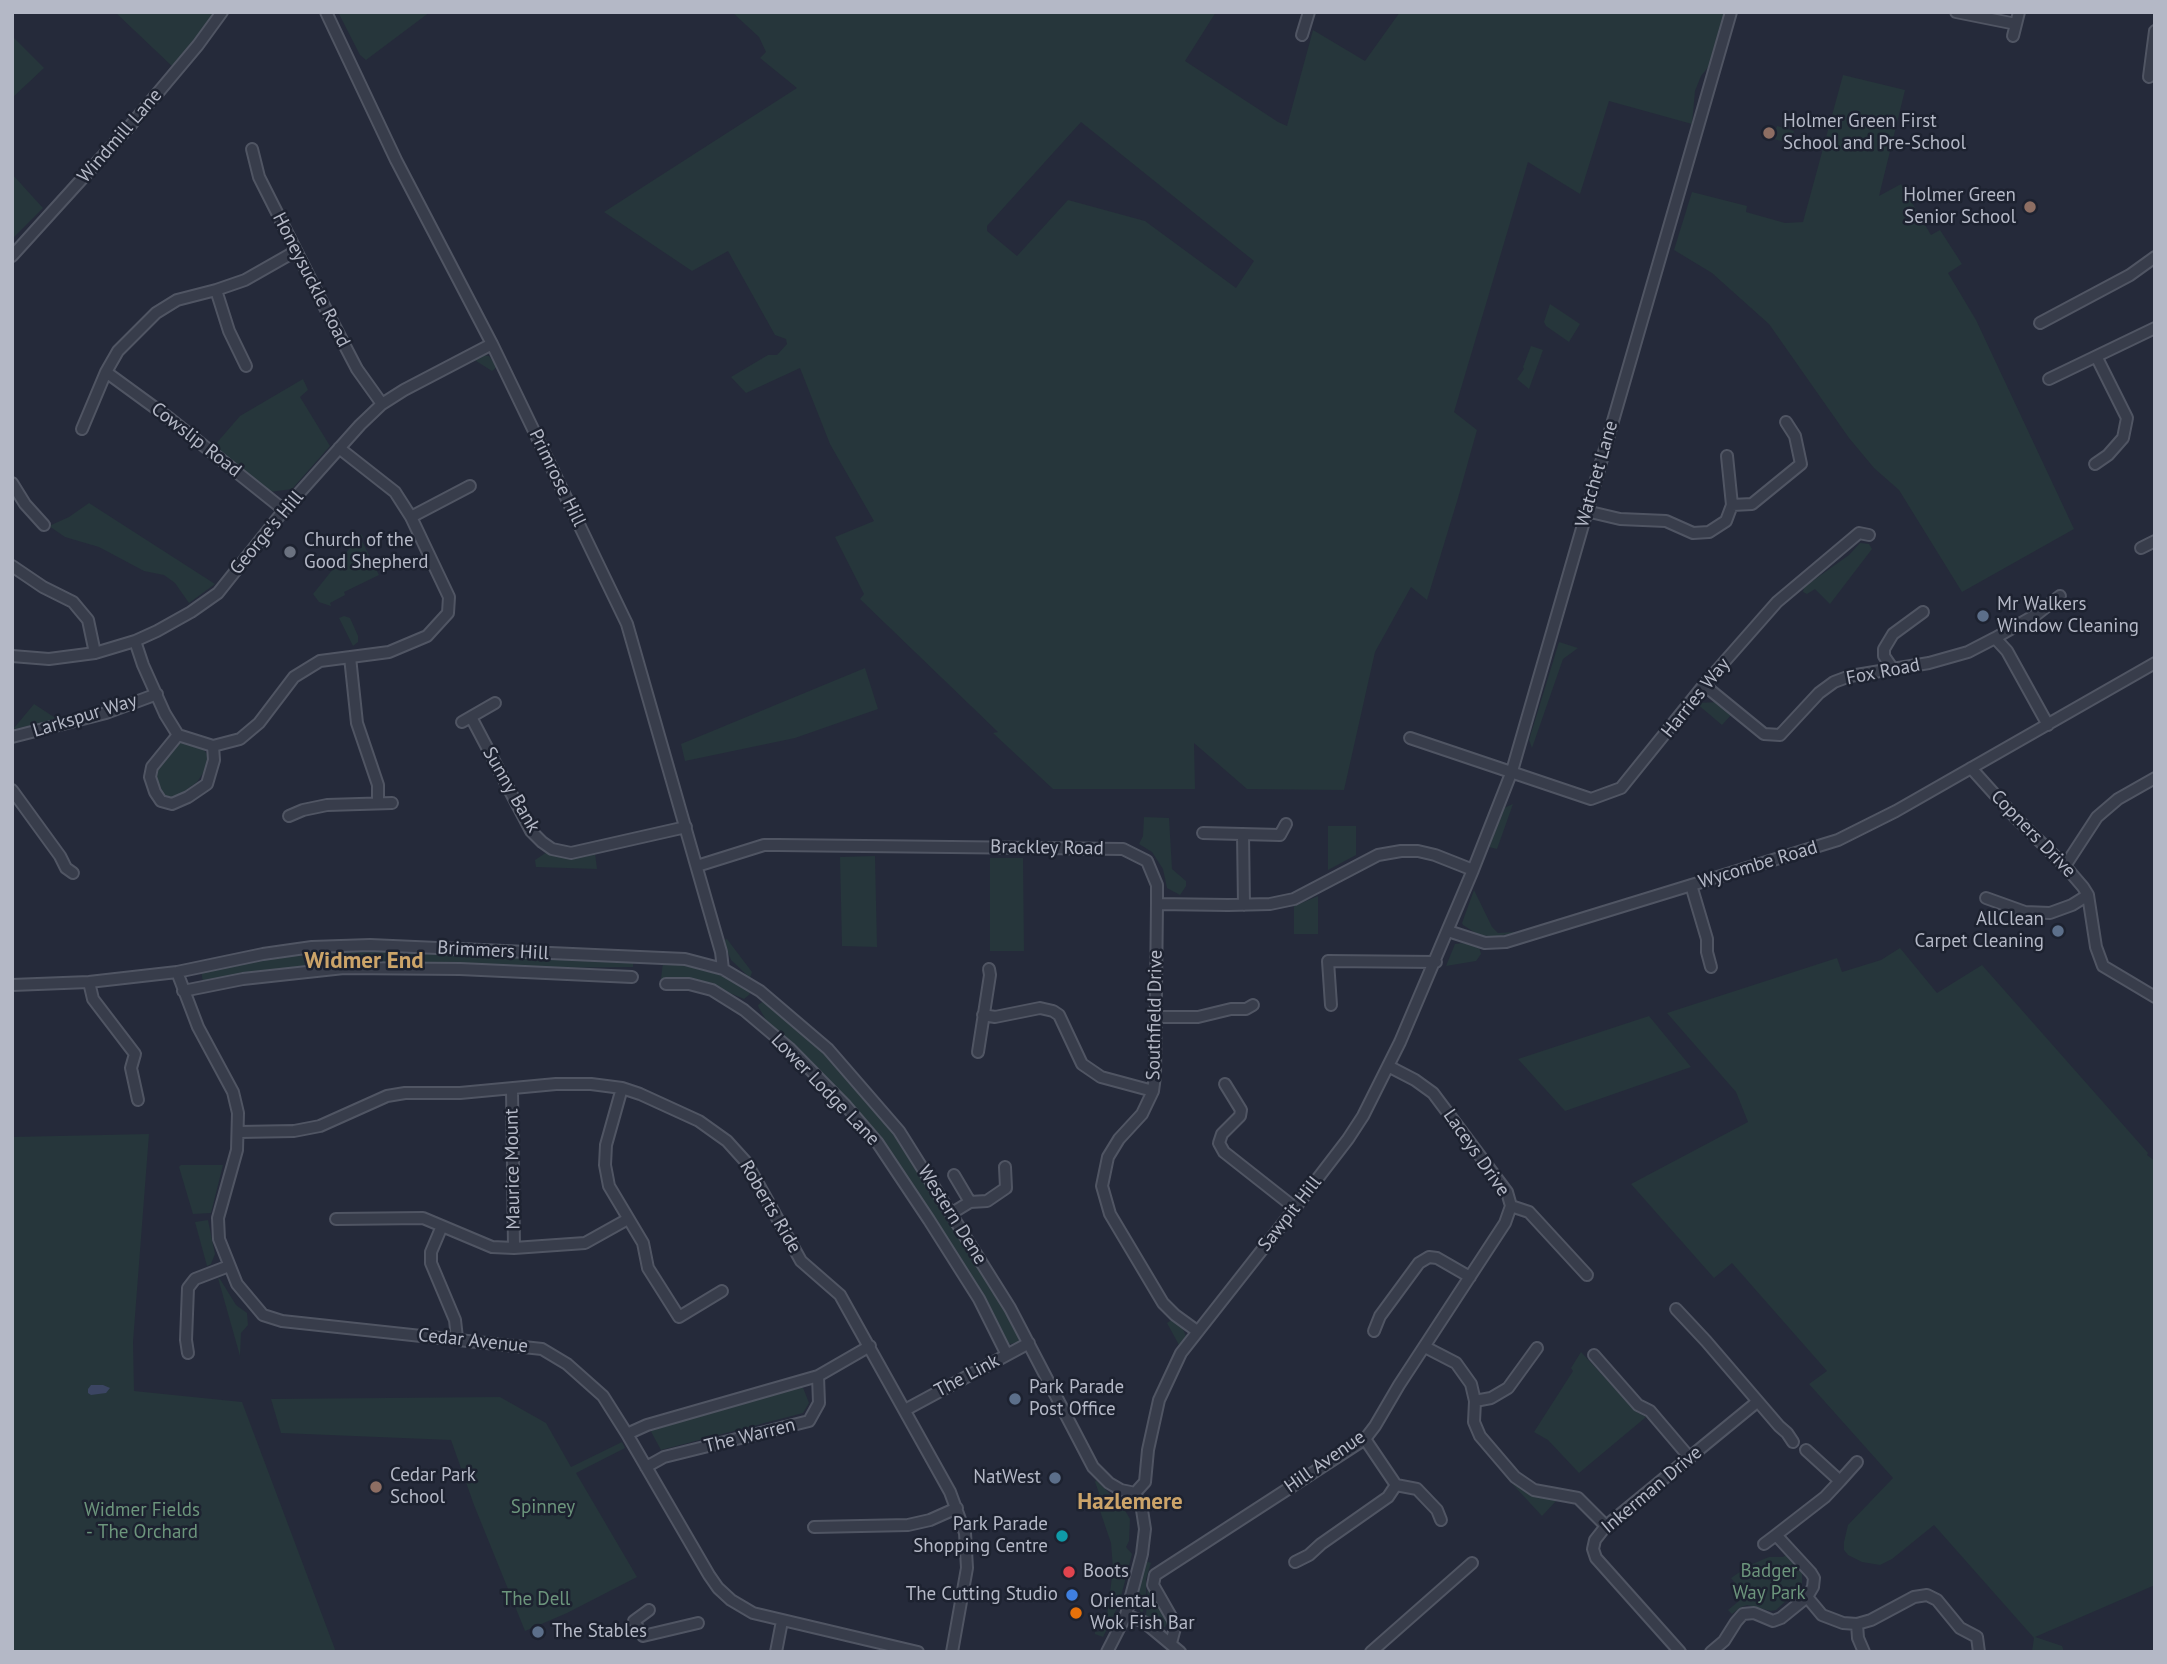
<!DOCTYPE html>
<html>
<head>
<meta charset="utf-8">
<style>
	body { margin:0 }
	#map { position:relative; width:2167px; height:1664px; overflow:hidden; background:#252a3a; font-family:"PT Sans",sans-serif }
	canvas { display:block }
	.frame { position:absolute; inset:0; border:14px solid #b4b8c6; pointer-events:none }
</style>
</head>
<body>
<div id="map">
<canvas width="2167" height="1664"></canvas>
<div class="frame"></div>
</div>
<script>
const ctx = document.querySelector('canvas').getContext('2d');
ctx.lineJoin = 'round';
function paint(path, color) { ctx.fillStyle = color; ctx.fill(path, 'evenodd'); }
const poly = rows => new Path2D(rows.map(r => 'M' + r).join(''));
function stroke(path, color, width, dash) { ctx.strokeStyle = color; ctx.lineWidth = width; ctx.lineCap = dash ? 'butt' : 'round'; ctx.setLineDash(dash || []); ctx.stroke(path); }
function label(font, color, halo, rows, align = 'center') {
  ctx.font = font + ' "PT Sans",sans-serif'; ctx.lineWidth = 5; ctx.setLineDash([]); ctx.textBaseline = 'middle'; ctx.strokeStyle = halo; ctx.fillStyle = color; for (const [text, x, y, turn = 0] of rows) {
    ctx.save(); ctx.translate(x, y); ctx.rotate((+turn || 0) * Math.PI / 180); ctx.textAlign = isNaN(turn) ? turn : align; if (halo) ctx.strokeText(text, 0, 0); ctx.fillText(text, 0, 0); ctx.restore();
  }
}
paint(poly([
	[115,12,215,12,174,68],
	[338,12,430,12,366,60,360,55],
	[732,12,1216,12,1185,61,1278,122,1287,126,1313,30,1365,61,1400,12,1727,12,1715,59,1701,76,1695,91,1692,124,1609,101,1580,194,1528,162,1454,412,1477,430,1458,498,1427,600,1411,587,1375,652,1344,790,1247,789,1194,743,1195,789,1053,789,993,733,998,732,860,599,864,594,835,537,874,521,830,444,800,368,746,393,731,377,768,355,777,355,787,344,786,339,775,335,728,251,692,271,604,212,797,88,760,58,766,52,759,37],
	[1081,122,1254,261,1236,288,1145,221,1068,200,1017,256,987,231,987,226],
	[12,36,44,68,12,98],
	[1843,75,1905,90,1879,196,1901,184,1931,235,1940,230,1962,264,1948,273,1976,320,2074,529,1962,592,1899,490,1874,468,1849,438,1769,324,1712,273,1674,250,1692,192,1747,206,1746,212,1785,223,1803,222],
	[1777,126,1794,131,1790,143,1773,139],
	[12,174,43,208,12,239],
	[1550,304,1580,324,1569,342,1546,326,1544,322],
	[1531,346,1543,350,1529,389,1517,379,1524,369,1523,367],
	[482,355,489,356,497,367,492,371,473,359],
	[303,379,308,390,300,397,330,446,292,489,270,492,214,446,240,416],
	[89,503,215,584,189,603,175,583,164,575,144,571,99,547,65,537,49,526,69,517],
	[361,534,363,537,361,539,379,575,344,592,345,595,330,603,331,606,319,602,313,594],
	[1860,543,1869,544,1872,549,1830,604,1815,589,1807,594,1803,592,1804,587,1849,555],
	[344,616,350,618,358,636,358,642,353,646,339,618],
	[1559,642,1578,648,1563,659,1532,748,1529,740],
	[865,668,878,709,795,738,685,761,681,744],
	[1719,702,1732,714,1722,725,1696,703],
	[34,704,57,719,15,729,14,728],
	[183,741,201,746,209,757,207,767,197,782,181,794,169,798,159,791,155,782,155,772,158,765,172,748],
	[1513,804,1497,849,1489,847,1504,808],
	[1144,817,1169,818,1172,869,1186,881,1186,886,1180,895,1167,888,1163,869,1152,852,1139,844,1143,836],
	[1328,826,1356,826,1356,855,1328,870],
	[547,852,561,856,595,853,597,869,536,867,535,860],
	[875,856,877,947,842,946,840,857],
	[990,858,1023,858,1024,951,990,951],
	[1474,890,1492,927,1498,933,1515,932,1516,933,1492,937,1477,934,1463,925,1462,923],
	[1318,896,1318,934,1294,934,1294,906],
	[727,939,752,972,750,978,731,960,723,940],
	[1463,943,1479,947,1481,954,1476,961,1446,966,1455,944],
	[342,948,525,954,633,963,633,967,537,968,359,962,292,968,203,982,201,971,276,955],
	[1900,948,1937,993,1982,965,2148,1153,2147,1155,2155,1161,2155,1585,2035,1637,2062,1646,2064,1652,2032,1652,2034,1638,1934,1525,1892,1559,1880,1565,1862,1562,1848,1555,1844,1550,1844,1542,1848,1525,1893,1478,1809,1384,1827,1371,1732,1263,1714,1278,1631,1184,1748,1122,1736,1092,1667,1013,1837,958,1842,972,1881,960],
	[663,962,708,970,747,986,750,994,744,999,704,982,661,979],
	[762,1002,766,1002,800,1030,838,1068,892,1129,986,1277,1016,1328,1019,1342,1010,1344,1005,1342,875,1133,813,1064,766,1020,759,1008,758,1005],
	[1649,1016,1691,1067,1565,1111,1518,1059],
	[149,1134,133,1342,134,1391,242,1402,336,1652,12,1652,12,1137],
	[181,1165,223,1165,211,1213,193,1214,179,1167],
	[208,1220,215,1254,211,1264,207,1266,195,1222],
	[218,1278,220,1279,236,1305,247,1313,248,1325,241,1333,240,1356],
	[1173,1319,1182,1327,1186,1336,1179,1345,1167,1323],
	[1581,1352,1637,1412,1646,1417,1579,1473,1548,1440,1534,1432,1573,1371,1571,1368],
	[802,1385,809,1403,803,1413,661,1450,649,1428],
	[500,1397,546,1423,571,1467,622,1442,625,1448,576,1473,637,1577,567,1613,525,1631,474,1505,451,1440,281,1433,271,1399],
	[1505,1476,1525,1491,1557,1500,1542,1516],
	[1096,1480,1123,1507,1130,1519,1129,1541,1126,1547,1132,1554,1119,1604,1103,1637,1095,1634,1095,1632,1101,1631,1107,1616,1113,1569,1111,1543,1097,1502,1099,1493,1095,1482],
	[1786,1555,1802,1572,1802,1585,1800,1588,1776,1610,1771,1611,1747,1605,1741,1607,1732,1614,1728,1610,1745,1596,1731,1578,1750,1565,1769,1557,1783,1557],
	[1146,1561,1151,1563,1146,1579,1146,1604,1142,1613,1136,1606,1135,1600],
	[1148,1582,1168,1620,1168,1623,1165,1627,1161,1628,1146,1616]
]), '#26363b');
paint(poly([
	[91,1385,103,1385,110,1388,106,1393,91,1395,88,1393,88,1389]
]), '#3b4562');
const minor = poly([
	[326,12,396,160,492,344,627,624,721,952,723,969],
	[1956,12,2016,24],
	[1302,35,1309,12],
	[2013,36,2019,12],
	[2149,77,2155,31],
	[252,149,259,177,320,298,357,369,382,404],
	[12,256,130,126,198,45,222,12],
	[216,290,229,331,246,366],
	[2040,323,2130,275,2155,257],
	[106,372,169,418,284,510],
	[2049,379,2155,328],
	[82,429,106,372,118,351,156,313,177,300,216,290,245,280,296,251],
	[1727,456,1732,505],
	[2095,464,2108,455,2123,438,2127,418,2097,358],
	[12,483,25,504,44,525],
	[1586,511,1620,519,1666,521,1693,533,1709,532,1726,521,1732,505,1752,504,1801,464,1795,436,1786,422],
	[411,517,470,486],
	[2141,548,2155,541],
	[12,566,43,587,73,602,88,620,95,653],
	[1995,638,2037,614,2060,596],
	[135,641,143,665,165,714,178,735,213,746,240,739,259,723,294,677,320,661,389,652,427,636,448,613,449,597,411,517,395,492,339,448],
	[12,656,49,659,95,653,135,641,157,631,191,612,218,593,284,510,360,425,382,404,404,390,492,344],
	[350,657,357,723,378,785,378,803],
	[1893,669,1884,656,1884,649,1893,634,1923,612],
	[1704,685,1764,734,1780,735,1819,693,1834,682,1850,676,1929,663,1968,652,1995,638,2007,651,2048,725],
	[471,717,531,831,542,842,552,849,571,853,686,827],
	[462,722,495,703],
	[178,735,152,767,150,777,155,792,161,801,172,804,188,797,207,784,214,760,213,746],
	[12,737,106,713,157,694],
	[1410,738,1591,799,1621,788,1704,685,1777,602,1859,533,1869,535],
	[1971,768,2016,818,2065,866,2083,887,2088,895,2096,947,2103,966,2155,997],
	[12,790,60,856,66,868,73,873],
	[289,816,303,810,327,805,392,803],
	[1203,833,1280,835,1286,824],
	[1243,834,1244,905],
	[697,866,764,845,778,845,1123,849,1147,861,1157,885,1157,904,1228,905,1270,904,1294,899,1378,855,1401,851,1418,851,1435,855,1473,870],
	[2065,866,2097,817,2118,799,2155,778],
	[1691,885,1707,939,1707,952,1711,967],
	[1986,898,2025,912,2050,913,2072,905,2088,895],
	[1157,904,1155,1076,1153,1091,1142,1114,1119,1139,1108,1157,1102,1186,1110,1214,1163,1303,1175,1315,1197,1331],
	[1448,931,1485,943,1506,942,1838,840,1896,811,2155,663],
	[177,972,198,1027,233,1092,238,1113,237,1150,218,1218,219,1239,237,1284,263,1315,282,1321,542,1349,567,1364,603,1396,627,1434,709,1575,718,1588,731,1600,753,1613,918,1652],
	[89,982,93,999,135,1054,131,1068,138,1100],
	[666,984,689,984,712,990,744,1010,789,1048,846,1106,877,1142,929,1220,979,1299,1007,1355],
	[12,985,89,982,177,972,263,954,312,947,370,945,685,959,723,969,760,991,828,1049,899,1131,1010,1308,1093,1467,1109,1483,1121,1490,1135,1493],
	[183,991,243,979,344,968,460,969,632,977],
	[1331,1005,1328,961,1436,962],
	[983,1015,995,1017,1040,1008,1053,1011,1059,1015,1082,1064,1101,1077,1153,1091],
	[1155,1017,1198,1017,1231,1009,1246,1009,1253,1005],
	[978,1052,990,975,989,969],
	[1388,1066,1415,1080,1433,1093,1507,1192,1511,1206,1529,1212,1587,1275],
	[1225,1084,1241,1110,1240,1116,1222,1134,1219,1143,1224,1152,1295,1208],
	[622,1088,606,1145,605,1165,609,1186,643,1243,648,1268,679,1317,722,1291],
	[512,1089,514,1248],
	[239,1132,294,1131,320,1126,387,1096,405,1093,460,1093,556,1084,591,1084,622,1088,640,1094,699,1121,727,1141,746,1162,801,1261,840,1295,950,1492,965,1533,967,1568,952,1652],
	[954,1175,970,1202],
	[952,1213,970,1202,987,1201,1006,1188,1005,1167],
	[336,1219,423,1218,492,1247,514,1248,585,1243,628,1219],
	[442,1226,431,1252,431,1263,455,1320,457,1338],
	[1676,1309,1706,1341,1779,1426,1787,1433,1793,1442],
	[1374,1331,1380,1316,1419,1263,1429,1257,1437,1258,1470,1277],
	[1425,1347,1456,1363,1471,1384,1475,1401,1474,1422,1480,1436,1515,1477,1534,1490,1578,1498,1606,1526],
	[188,1353,186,1340,188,1288,195,1279,229,1266],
	[1594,1355,1638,1405,1650,1411,1690,1458],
	[1475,1401,1491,1398,1508,1388,1537,1348],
	[905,1410,1029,1343],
	[627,1434,647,1425,818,1376,870,1346],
	[1365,1439,1396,1485,1417,1489,1437,1510,1441,1520],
	[646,1467,664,1457,809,1421,819,1403,818,1376],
	[1840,1481,1857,1462],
	[1135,1493,1145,1482,1148,1450,1159,1400,1181,1353,1295,1208,1348,1139,1363,1116,1400,1042,1473,870,1512,771,1731,12],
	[814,1527,908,1525,930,1520,957,1508],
	[1764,1544,1776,1535],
	[1295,1562,1309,1555,1321,1544,1388,1497,1396,1485],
	[1807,1597,1822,1615,1843,1623,1857,1624,1871,1620,1914,1597,1927,1595,1937,1600,1960,1628,1977,1637,1979,1652],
	[649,1610,634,1621,643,1636,698,1623],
	[1126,1615,1144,1622,1180,1652],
	[1857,1624,1858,1638,1864,1652],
	[1171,1643,1175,1628,1173,1620,1153,1585,1155,1575,1365,1439,1375,1426,1399,1385,1505,1223,1511,1206],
	[776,1652,782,1621],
	[1107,1652,1126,1615,1142,1554,1145,1529,1142,1510,1135,1493],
	[1371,1652,1472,1563],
	[1680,1652,1596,1558,1593,1549,1595,1540,1606,1526,1757,1402],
	[1711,1652,1724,1641,1736,1622,1743,1614,1754,1613,1773,1621,1781,1618,1807,1597,1813,1587,1814,1578,1811,1573,1776,1535,1825,1497,1840,1481,1806,1450]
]);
stroke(minor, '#505563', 14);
stroke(minor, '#383d4b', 10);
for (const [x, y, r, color] of [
	[1769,133,7,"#8d6e63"],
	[2030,207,7,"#8d6e63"],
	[290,552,7,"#6b7280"],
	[1983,616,7,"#5c6f8a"],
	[2058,931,7,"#5c6f8a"],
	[1015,1399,7,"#5c6f8a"],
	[1055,1478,7,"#5c6f8a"],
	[376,1487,7,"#8d6e63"],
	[1062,1536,7,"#0f9aa8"],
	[1069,1572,7,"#e0444e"],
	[1072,1595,7,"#3f7fe0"],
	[1076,1613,7,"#e8710a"],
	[538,1632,7,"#5c6f8a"]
]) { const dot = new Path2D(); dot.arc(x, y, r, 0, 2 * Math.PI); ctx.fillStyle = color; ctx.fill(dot); stroke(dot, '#1d2230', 2.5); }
label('19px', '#b4b8c6', '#1d2230', [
	["Holmer Green First",1783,122],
	["School and Pre-School",1783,144],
	["Holmer Green",2016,196,"right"],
	["Senior School",2016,218,"right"],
	["Church of the",304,541],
	["Good Shepherd",304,563],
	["Mr Walkers",1997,605],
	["Window Cleaning",1997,627],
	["AllClean",2044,920,"right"],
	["Carpet Cleaning",2044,942,"right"],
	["Park Parade",1029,1388],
	["Post Office",1029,1410],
	["Cedar Park",390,1476],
	["School",390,1498],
	["NatWest",1041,1478,"right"],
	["Park Parade",1048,1525,"right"],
	["Shopping Centre",1048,1547,"right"],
	["Boots",1083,1572],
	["The Cutting Studio",1058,1595,"right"],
	["Oriental",1090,1602],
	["Wok Fish Bar",1090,1624],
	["The Stables",552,1632]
], 'left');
label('19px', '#b4b8c6', '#1d2230', [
	["Windmill Lane",120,136,-49],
	["Honeysuckle Road",311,280,63],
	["Cowslip Road",196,440,38],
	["Watchet Lane",1597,474,-74],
	["Primrose Hill",557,478,64],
	["George's Hill",267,533,-50],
	["Fox Road",1883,672,-11],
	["Harries Way",1696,698,-51],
	["Larkspur Way",85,716,-17],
	["Sunny Bank",511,790,60],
	["Copners Drive",2033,834,46],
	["Brackley Road",1047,848,1],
	["Wycombe Road",1758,865,-17],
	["Brimmers Hill",493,951,3],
	["Southfield Drive",1155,1015,-89],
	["Lower Lodge Lane",825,1090,46],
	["Laceys Drive",1476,1153,55],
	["Maurice Mount",513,1169,-91],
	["Roberts Ride",770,1207,60],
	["Sawpit Hill",1290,1214,-52],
	["Western Dene",952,1215,58],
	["Cedar Avenue",473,1341,6],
	["The Link",967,1376,-28],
	["The Warren",750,1436,-14],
	["Hill Avenue",1325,1462,-35],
	["Inkerman Drive",1652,1490,-40]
]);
label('19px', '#6c957c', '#1d2230', [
	["Spinney",543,1508],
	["Widmer Fields",142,1511],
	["- The Orchard",142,1533],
	["Badger",1769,1572],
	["Way Park",1769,1594],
	["The Dell",536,1600]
]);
label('bold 23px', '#cca469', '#1d2230', [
	["Widmer End",364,961],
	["Hazlemere",1130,1502]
]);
</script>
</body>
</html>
